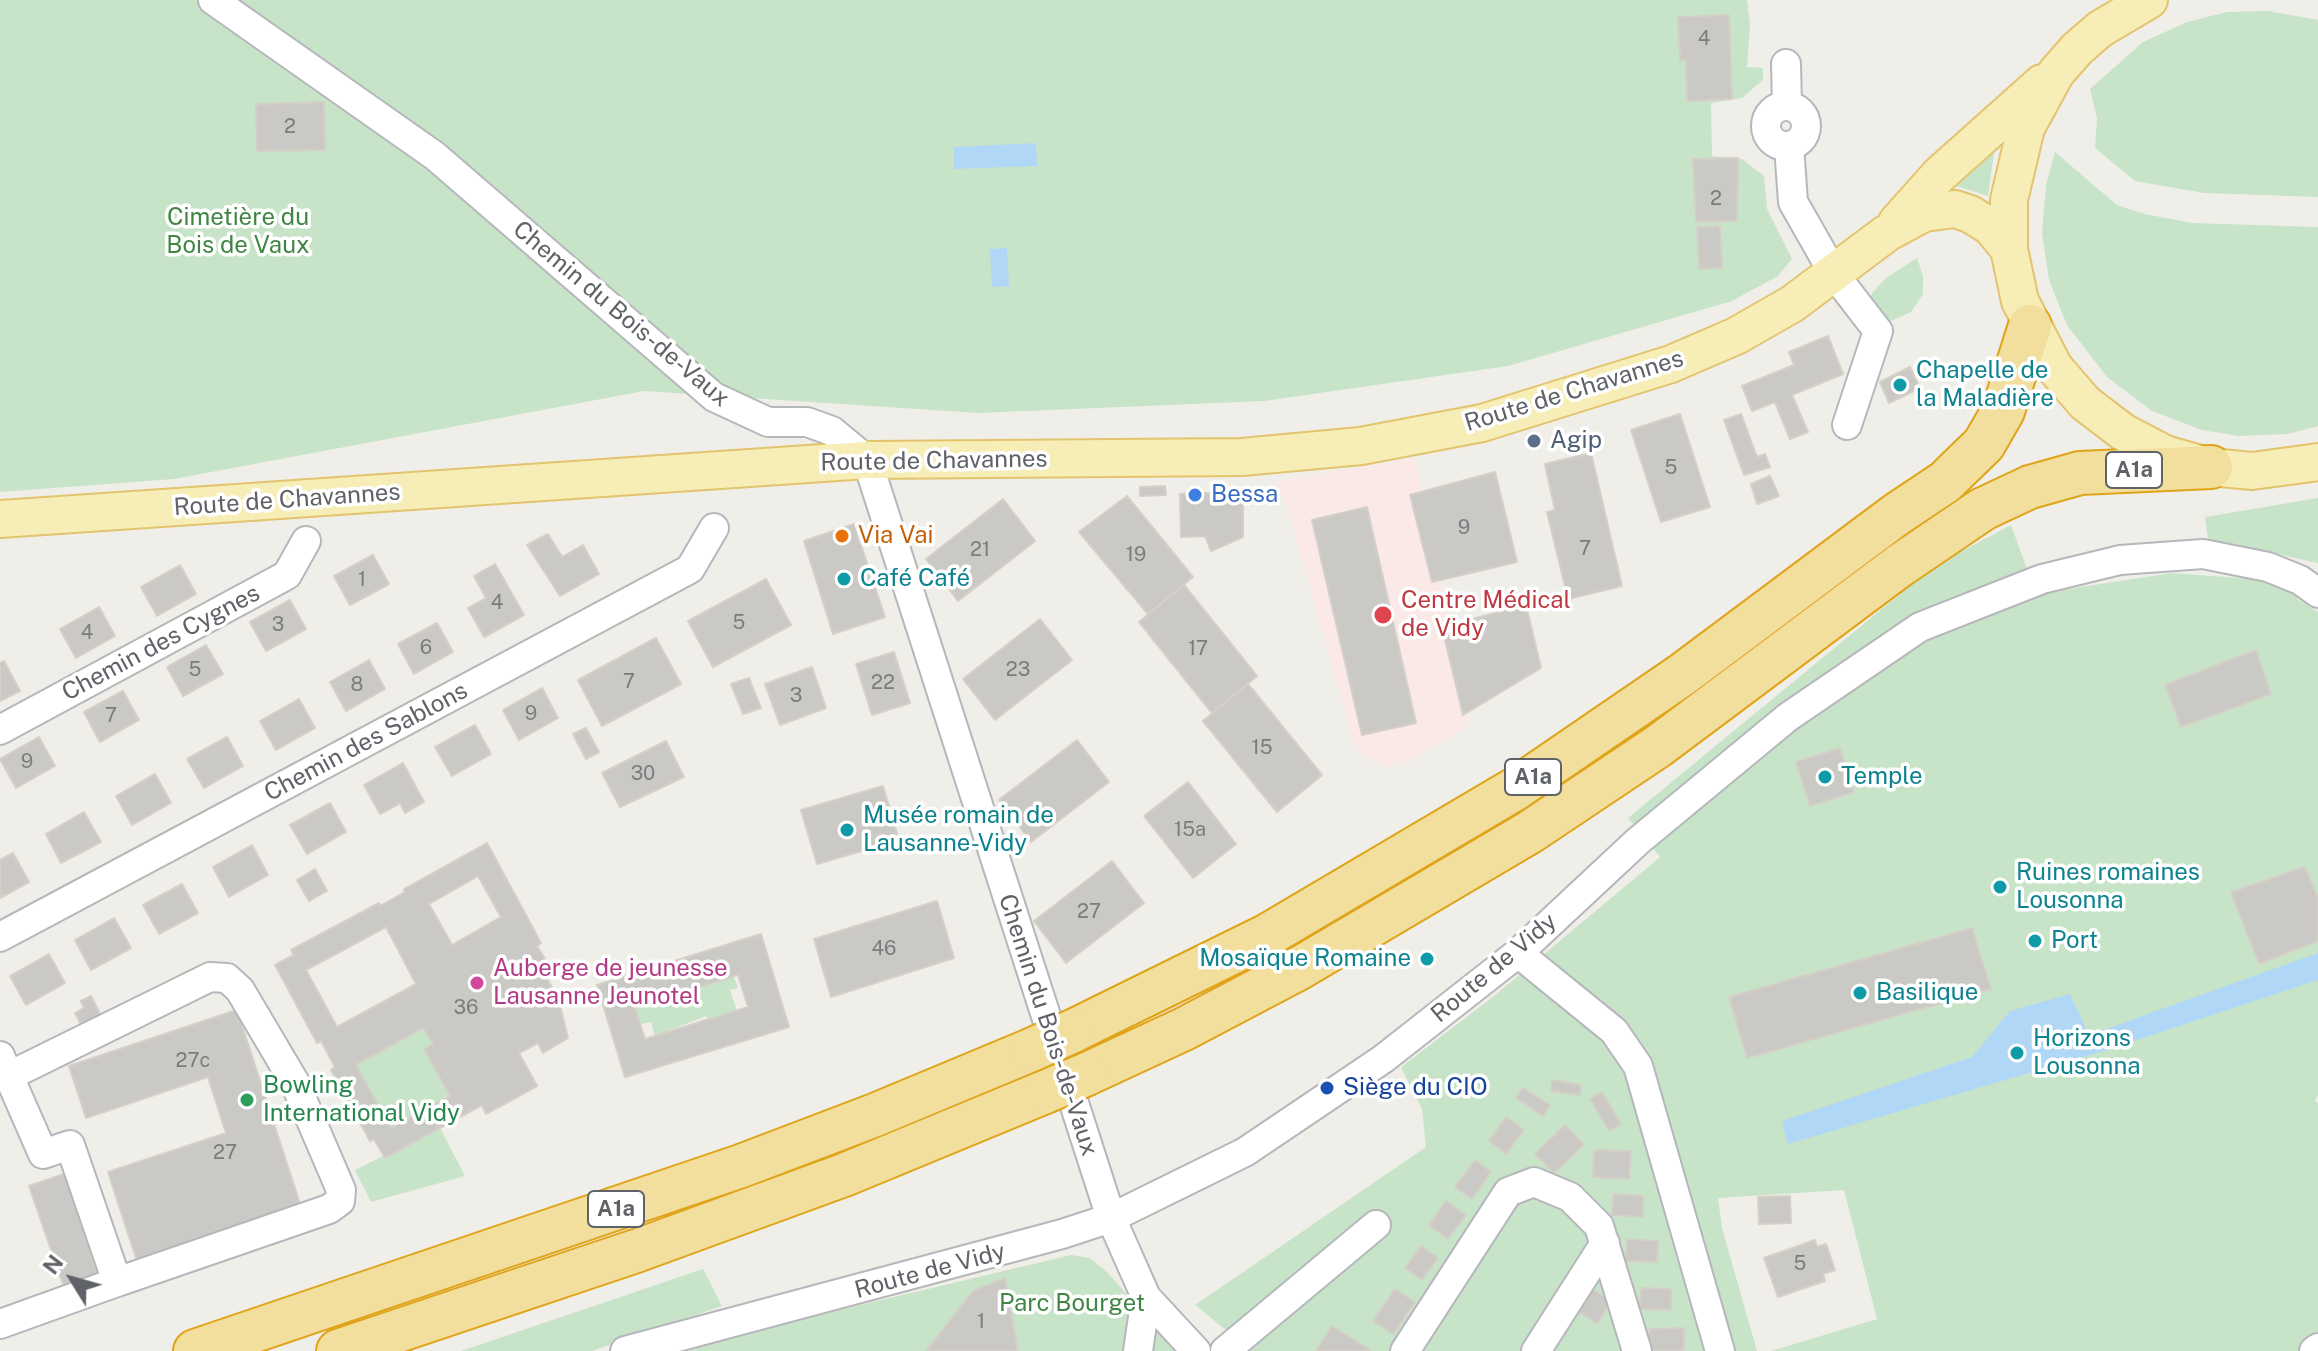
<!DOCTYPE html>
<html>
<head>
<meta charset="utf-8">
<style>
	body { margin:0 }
	#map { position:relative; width:2318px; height:1351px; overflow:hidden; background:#f0eee8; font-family:"Public Sans",sans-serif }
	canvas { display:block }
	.north { position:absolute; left:32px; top:1239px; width:80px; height:80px; -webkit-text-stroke:6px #fff; paint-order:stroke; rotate:307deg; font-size:22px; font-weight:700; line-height:32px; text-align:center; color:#5f6267 }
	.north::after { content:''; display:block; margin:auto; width:28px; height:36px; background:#5f6267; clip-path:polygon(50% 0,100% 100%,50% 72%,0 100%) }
</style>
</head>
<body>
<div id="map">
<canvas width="2318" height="1351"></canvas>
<div class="north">N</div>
</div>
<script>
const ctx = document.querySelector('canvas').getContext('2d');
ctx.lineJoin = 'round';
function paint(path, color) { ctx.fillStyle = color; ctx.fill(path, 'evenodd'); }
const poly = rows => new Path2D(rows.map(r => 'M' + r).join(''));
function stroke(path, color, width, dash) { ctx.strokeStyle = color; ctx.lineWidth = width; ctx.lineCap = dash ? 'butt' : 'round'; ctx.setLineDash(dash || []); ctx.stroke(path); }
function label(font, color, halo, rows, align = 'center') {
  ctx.font = font + ' "Public Sans",sans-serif'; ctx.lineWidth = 7; ctx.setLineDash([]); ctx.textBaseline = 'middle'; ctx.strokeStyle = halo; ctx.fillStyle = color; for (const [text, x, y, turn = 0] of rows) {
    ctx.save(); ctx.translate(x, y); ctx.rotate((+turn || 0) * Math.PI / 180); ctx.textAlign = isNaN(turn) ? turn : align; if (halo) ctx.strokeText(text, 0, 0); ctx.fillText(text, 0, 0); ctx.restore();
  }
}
paint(poly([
	[1415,458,1470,724,1409,762,1386,767,1361,753,1353,741,1287,507,1276,481]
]), '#fae9e7');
paint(poly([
	[0,0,1747,0,1750,24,1747,67,1763,68,1763,80,1742,98,1711,103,1712,156,1742,159,1764,176,1767,209,1792,259,1778,276,1732,301,1508,366,1264,401,978,413,644,391,174,479,0,492],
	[2268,11,2318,20,2318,197,2204,193,2135,181,2095,148,2097,118,2090,89,2143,42,2187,22,2227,12],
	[1995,146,1988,196,1947,183],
	[2055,152,2117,205,2145,214,2192,223,2318,227,2318,426,2288,434,2238,436,2202,430,2152,411,2107,377,2067,325,2049,280,2042,233,2046,185],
	[1917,258,1923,276,1923,294,1911,312,1887,323,1870,302,1872,293,1886,278],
	[2318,498,2318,563,2208,539,2205,517],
	[2011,525,2036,594,2172,573,2294,582,2297,599,2318,612,2318,1095,2315,1101,2318,1103,2318,1351,1771,1351,1877,1319,1844,1190,1718,1198,1722,1228,1757,1351,1252,1351,1195,1305,1426,1147,1422,1109,1401,1067,1493,997,1660,857,1628,818,1934,566],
	[734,977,738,988,730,990,737,1011,708,1020,706,1016,655,1036,651,1022,641,1024,635,1008],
	[423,1028,433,1044,424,1050,450,1096,391,1128,356,1065],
	[440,1128,465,1176,371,1202,355,1170],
	[1071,1255,1090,1258,1106,1271,1178,1351,689,1351,734,1335],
	[703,1269,722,1306,592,1351,461,1351]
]), '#c8e4c8');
paint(poly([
	[1036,143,1037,166,954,169,954,147],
	[1007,248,1009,286,992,287,990,249],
	[2318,953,2318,980,2107,1050,1788,1144,1782,1121,1972,1057,2010,1011,2070,994,2089,1035]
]), '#b1d7f6');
const building = poly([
	[1729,15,1732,99,1687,101,1686,60,1680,61,1678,17,1729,15],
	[324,102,325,150,257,151,256,104,324,102],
	[1738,158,1737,221,1696,222,1693,159,1738,158],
	[1720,226,1722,268,1699,269,1697,227,1720,226],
	[1828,336,1843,374,1792,395,1808,432,1790,439,1775,402,1752,411,1742,386,1794,365,1789,352,1828,336],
	[1910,367,1920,388,1889,403,1880,382,1910,367],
	[1680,414,1710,507,1661,522,1631,430,1680,414],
	[1741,414,1757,457,1765,454,1770,467,1744,475,1724,420,1741,414],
	[1591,453,1622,586,1568,599,1547,512,1555,510,1545,464,1591,453],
	[1495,472,1517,562,1432,582,1410,495,1495,472],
	[1770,476,1779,496,1757,504,1751,484,1770,476],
	[1165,486,1166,495,1140,496,1140,487,1165,486],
	[1243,492,1243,537,1211,551,1205,536,1181,537,1180,494,1243,492],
	[1127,496,1193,577,1148,614,1079,532,1127,496],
	[1003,499,1035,541,958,601,926,559,1003,499],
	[1367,507,1416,723,1362,735,1312,520,1367,507],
	[854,524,885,617,833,634,804,541,854,524],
	[548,534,562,557,583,545,599,574,560,596,527,545,548,534],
	[373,555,389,584,350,605,334,576,373,555],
	[495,564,524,615,484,637,468,608,486,598,474,576,495,564],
	[180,565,196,594,157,616,141,587,180,565],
	[766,579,791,625,713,667,688,621,766,579],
	[1184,585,1257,676,1212,713,1139,622,1184,585],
	[290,600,306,629,266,651,250,622,290,600],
	[1526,605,1541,668,1463,715,1442,627,1526,605],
	[99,607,115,636,76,658,60,629,99,607],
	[1040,619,1072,660,995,720,963,679,1040,619],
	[437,623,453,652,414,674,398,644,437,623],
	[656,638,681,684,602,726,578,680,656,638],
	[206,645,223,674,183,696,167,667,206,645],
	[2256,650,2271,694,2181,727,2165,685,2256,650],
	[894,652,910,703,872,715,856,664,894,652],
	[369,660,385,689,346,711,330,682,369,660],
	[4,661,20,691,0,701,0,663,4,661],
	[812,667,826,708,780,725,765,684,812,667],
	[749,678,761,708,743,714,731,684,749,678],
	[1248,684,1322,775,1277,812,1203,721,1248,684],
	[542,688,558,718,519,740,503,710,542,688],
	[123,691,139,720,100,742,84,712,123,691],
	[299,699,315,728,276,750,260,721,299,699],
	[475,725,491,754,452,776,435,747,475,725],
	[586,728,599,752,586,759,573,734,586,728],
	[39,737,55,766,16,788,0,759,39,737],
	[227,737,243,766,204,788,187,759,227,737],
	[1077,740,1109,782,1031,842,999,800,1077,740],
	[666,741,684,777,620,807,602,773,666,741],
	[1840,748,1854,792,1810,806,1796,762,1840,748],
	[403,763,424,802,405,813,400,803,380,814,364,785,403,763],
	[155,774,171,803,132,825,116,796,155,774],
	[1188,782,1236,844,1193,878,1144,816,1188,782],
	[883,786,899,840,817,864,801,810,883,786],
	[330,803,346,832,307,854,290,825,330,803],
	[84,812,101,842,61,863,46,834,84,812],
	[487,843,541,943,537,946,552,970,544,974,558,997,568,1038,543,1053,538,1043,519,1053,537,1086,486,1114,482,1105,385,1158,374,1139,370,1141,331,1070,335,1067,321,1041,317,1043,275,965,294,955,291,950,379,903,380,906,405,892,404,889,487,843],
	[478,876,501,917,452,945,429,904,478,876],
	[386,927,416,984,337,1027,306,970,386,927],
	[423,1028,433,1044,424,1049,450,1096,391,1128,356,1065,423,1028],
	[252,845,268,875,229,897,213,867,252,845],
	[13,853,29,882,0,898,0,860,13,853],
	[1112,861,1144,903,1066,963,1034,921,1112,861],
	[2305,867,2318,898,2318,941,2259,964,2231,892,2305,867],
	[315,869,327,891,309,901,297,880,315,869],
	[182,884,198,913,159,934,143,905,182,884],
	[937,901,954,958,831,997,814,939,937,901],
	[114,918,131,948,91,970,75,940,114,918],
	[1972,928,1991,989,1747,1058,1729,997,1972,928],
	[761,934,789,1027,625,1077,597,985,761,934],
	[738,975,748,1007,645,1039,635,1008,738,975],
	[49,954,65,983,26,1005,10,976,49,954],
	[91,996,102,1018,83,1028,75,1013,84,1008,81,1001,91,996],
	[237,1010,302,1210,138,1264,108,1172,226,1133,208,1077,86,1118,69,1066,237,1010],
	[1552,1080,1581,1085,1580,1095,1551,1091,1552,1080],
	[1523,1088,1550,1105,1543,1116,1516,1098,1523,1088],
	[1602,1092,1621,1124,1609,1131,1590,1099,1602,1092],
	[1506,1117,1524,1130,1506,1154,1489,1141,1506,1117],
	[1565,1125,1584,1145,1554,1173,1535,1154,1565,1125],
	[1594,1150,1631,1151,1629,1179,1593,1177,1594,1150],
	[1475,1160,1491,1172,1472,1199,1455,1187,1475,1160],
	[64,1174,99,1278,65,1290,29,1186,64,1174],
	[1613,1194,1643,1196,1643,1217,1612,1215,1613,1194],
	[1790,1196,1791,1223,1759,1224,1758,1197,1790,1196],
	[1446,1201,1466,1215,1448,1239,1429,1225,1446,1201],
	[1627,1239,1658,1241,1657,1262,1626,1261,1627,1239],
	[1815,1240,1817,1247,1826,1244,1835,1270,1823,1274,1825,1281,1778,1297,1764,1258,1815,1240],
	[1421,1246,1438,1258,1422,1280,1405,1268,1421,1246],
	[1005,1278,1018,1351,926,1351,973,1291,1005,1278],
	[1589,1287,1611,1301,1597,1324,1575,1309,1589,1287],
	[1641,1288,1671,1289,1671,1310,1640,1309,1641,1288],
	[1395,1289,1415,1302,1393,1334,1373,1321,1395,1289],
	[1332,1326,1370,1350,1370,1351,1316,1351,1332,1326],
	[1684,1328,1684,1351,1650,1351,1649,1329,1684,1328]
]);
paint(building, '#cbc9c5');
stroke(building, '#d4d0c7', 2);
const minor = poly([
	[213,0,435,156,714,397,768,422,807,422,832,431,867,460,1111,1218,1146,1297,1196,1351],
	[1786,64,1787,105],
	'1766 126a20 20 0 1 1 40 0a20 20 0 1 1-40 0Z',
	[1789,146,1793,202,1834,274,1878,331,1847,425],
	[0,730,287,575,306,541],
	[0,937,690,569,714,528],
	[1518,953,1614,1031,1638,1066,1720,1351],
	[0,1056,43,1154,70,1145,117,1282,329,1209,340,1201,341,1190,295,1083,240,990,227,978,210,977,9,1076],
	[0,1324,117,1282],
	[625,1351,1062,1234,1111,1218,1245,1152,1383,1059,1518,953,1638,841,1788,717,1920,627,2042,579,2120,560,2203,554,2268,567,2300,580,2318,593],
	[1138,1351,1146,1297],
	[1225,1351,1376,1225],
	[1405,1351,1508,1192,1534,1182,1570,1197,1599,1226,1637,1351],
	[1536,1351,1605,1243],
	[2314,1351,2318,1348]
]);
const major = poly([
	[2149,0,2100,29,2077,49,2056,73,2026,128,2009,200,2009,249,2020,301,2054,367,2085,403,2123,432,2165,454,2211,467,2252,471,2318,462],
	[1897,222,1939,175,2042,83],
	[0,519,867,460,1242,457,1361,446,1482,423,1671,364,1736,336,1792,304,1887,233,1924,213,1955,209,1970,214,1991,227,2009,249]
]);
const highway = poly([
	[1073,1031,1266,936,1515,789,1683,674,1897,514,1945,482,1984,444,2003,411,2030,326],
	[1087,1074,1184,1029,1298,969,1530,832,1657,747,1899,566,1983,509,2030,487,2080,473,2211,467],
	[195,1351,741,1166,875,1115,1031,1050],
	[338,1351,636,1251,844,1175,1045,1092]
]);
stroke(minor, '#b5b7bb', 32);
stroke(major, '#e3c46e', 40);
stroke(highway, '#dfa419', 46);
stroke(minor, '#fff', 28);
stroke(major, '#f7edb6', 36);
stroke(highway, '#f2de9d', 42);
const highwayBridge = poly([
	[1031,1050,1073,1031],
	[1045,1092,1087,1074]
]);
stroke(highwayBridge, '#dfa419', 46, []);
stroke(highwayBridge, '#f2de9d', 42);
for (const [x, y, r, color] of [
	[1900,385,8,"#0f9aa8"],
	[1534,441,8,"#5c6f8a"],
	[1195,495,8,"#3f7fe0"],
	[842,536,8,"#e8710a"],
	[844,579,8,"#0f9aa8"],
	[1383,615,10,"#e0444e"],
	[1825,777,8,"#0f9aa8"],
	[847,830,8,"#0f9aa8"],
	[2000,887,8,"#0f9aa8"],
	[2035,941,8,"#0f9aa8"],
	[1427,959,8,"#0f9aa8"],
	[477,983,8,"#d1479c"],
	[1860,993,8,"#0f9aa8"],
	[2017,1053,8,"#0f9aa8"],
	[1327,1088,8,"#1a4fb4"],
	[247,1100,8,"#2e9e5b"]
]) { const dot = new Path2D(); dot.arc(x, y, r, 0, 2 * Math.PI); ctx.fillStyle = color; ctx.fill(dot); stroke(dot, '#fff', 3); }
label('20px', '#7a7c7e', null, [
	["4",1704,39],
	["2",290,127],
	["2",1716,199],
	["5",1671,468],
	["9",1464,528],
	["7",1585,549],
	["21",980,550],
	["19",1136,555],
	["1",362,580],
	["4",497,603],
	["5",739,623],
	["3",278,625],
	["4",87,633],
	["6",426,648],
	["17",1198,649],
	["5",195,670],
	["23",1018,670],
	["7",629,682],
	["22",883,683],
	["8",357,685],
	["3",796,696],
	["9",531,714],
	["7",111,716],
	["15",1262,748],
	["9",27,762],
	["30",643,774],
	["15a",1190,830],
	["27",1089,912],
	["46",884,949],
	["36",466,1008],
	["27c",193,1061],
	["27",225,1153],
	["5",1800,1264],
	["1",981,1322]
]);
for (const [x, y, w] of [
	[2134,470,56],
	[1533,777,56],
	[616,1209,56]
]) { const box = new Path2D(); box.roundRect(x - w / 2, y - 18, w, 36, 6); ctx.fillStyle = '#fff'; ctx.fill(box); stroke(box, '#5f6267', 2); }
label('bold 22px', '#5f6267', null, [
	["A1a",2134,470],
	["A1a",1533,777],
	["A1a",616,1209]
]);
label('24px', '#408544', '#fff', [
	["Cimetière du",238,218],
	["Bois de Vaux",238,246],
	["Parc Bourget",1072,1304]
]);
label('24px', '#5f6267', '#fff', [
	["Chemin du Bois-de-Vaux",621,314,40],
	["Route de Chavannes",1574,391,-17],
	["Route de Chavannes",934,461,-1],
	["Route de Chavannes",287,500,-4],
	["Chemin des Cygnes",161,643,-28],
	["Chemin des Sablons",366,742,-28],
	["Route de Vidy",1494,968,-40],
	["Chemin du Bois-de-Vaux",1048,1025,72],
	["Route de Vidy",930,1271,-15]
]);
label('24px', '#0d838f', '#fff', [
	["Chapelle de",1916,371],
	["la Maladière",1916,399],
	["Café Café",860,579],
	["Temple",1841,777],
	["Musée romain de",863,816],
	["Lausanne-Vidy",863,844],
	["Ruines romaines",2016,873],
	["Lousonna",2016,901],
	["Port",2051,941],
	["Mosaïque Romaine",1411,959,"right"],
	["Basilique",1876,993],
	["Horizons",2033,1039],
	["Lousonna",2033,1067]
], 'left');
label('24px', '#4e5e75', '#fff', [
	["Agip",1550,441]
], 'left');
label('24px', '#366cbe', '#fff', [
	["Bessa",1211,495]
], 'left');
label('24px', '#c56008', '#fff', [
	["Via Vai",858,536]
], 'left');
label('24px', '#be3a42', '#fff', [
	["Centre Médical",1401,601],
	["de Vidy",1401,629]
], 'left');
label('24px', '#b23c85', '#fff', [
	["Auberge de jeunesse",493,969],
	["Lausanne Jeunotel",493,997]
], 'left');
label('24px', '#27864d', '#fff', [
	["Bowling",263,1086],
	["International Vidy",263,1114]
], 'left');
label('24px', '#164399', '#fff', [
	["Siège du CIO",1343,1088]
], 'left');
</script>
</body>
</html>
